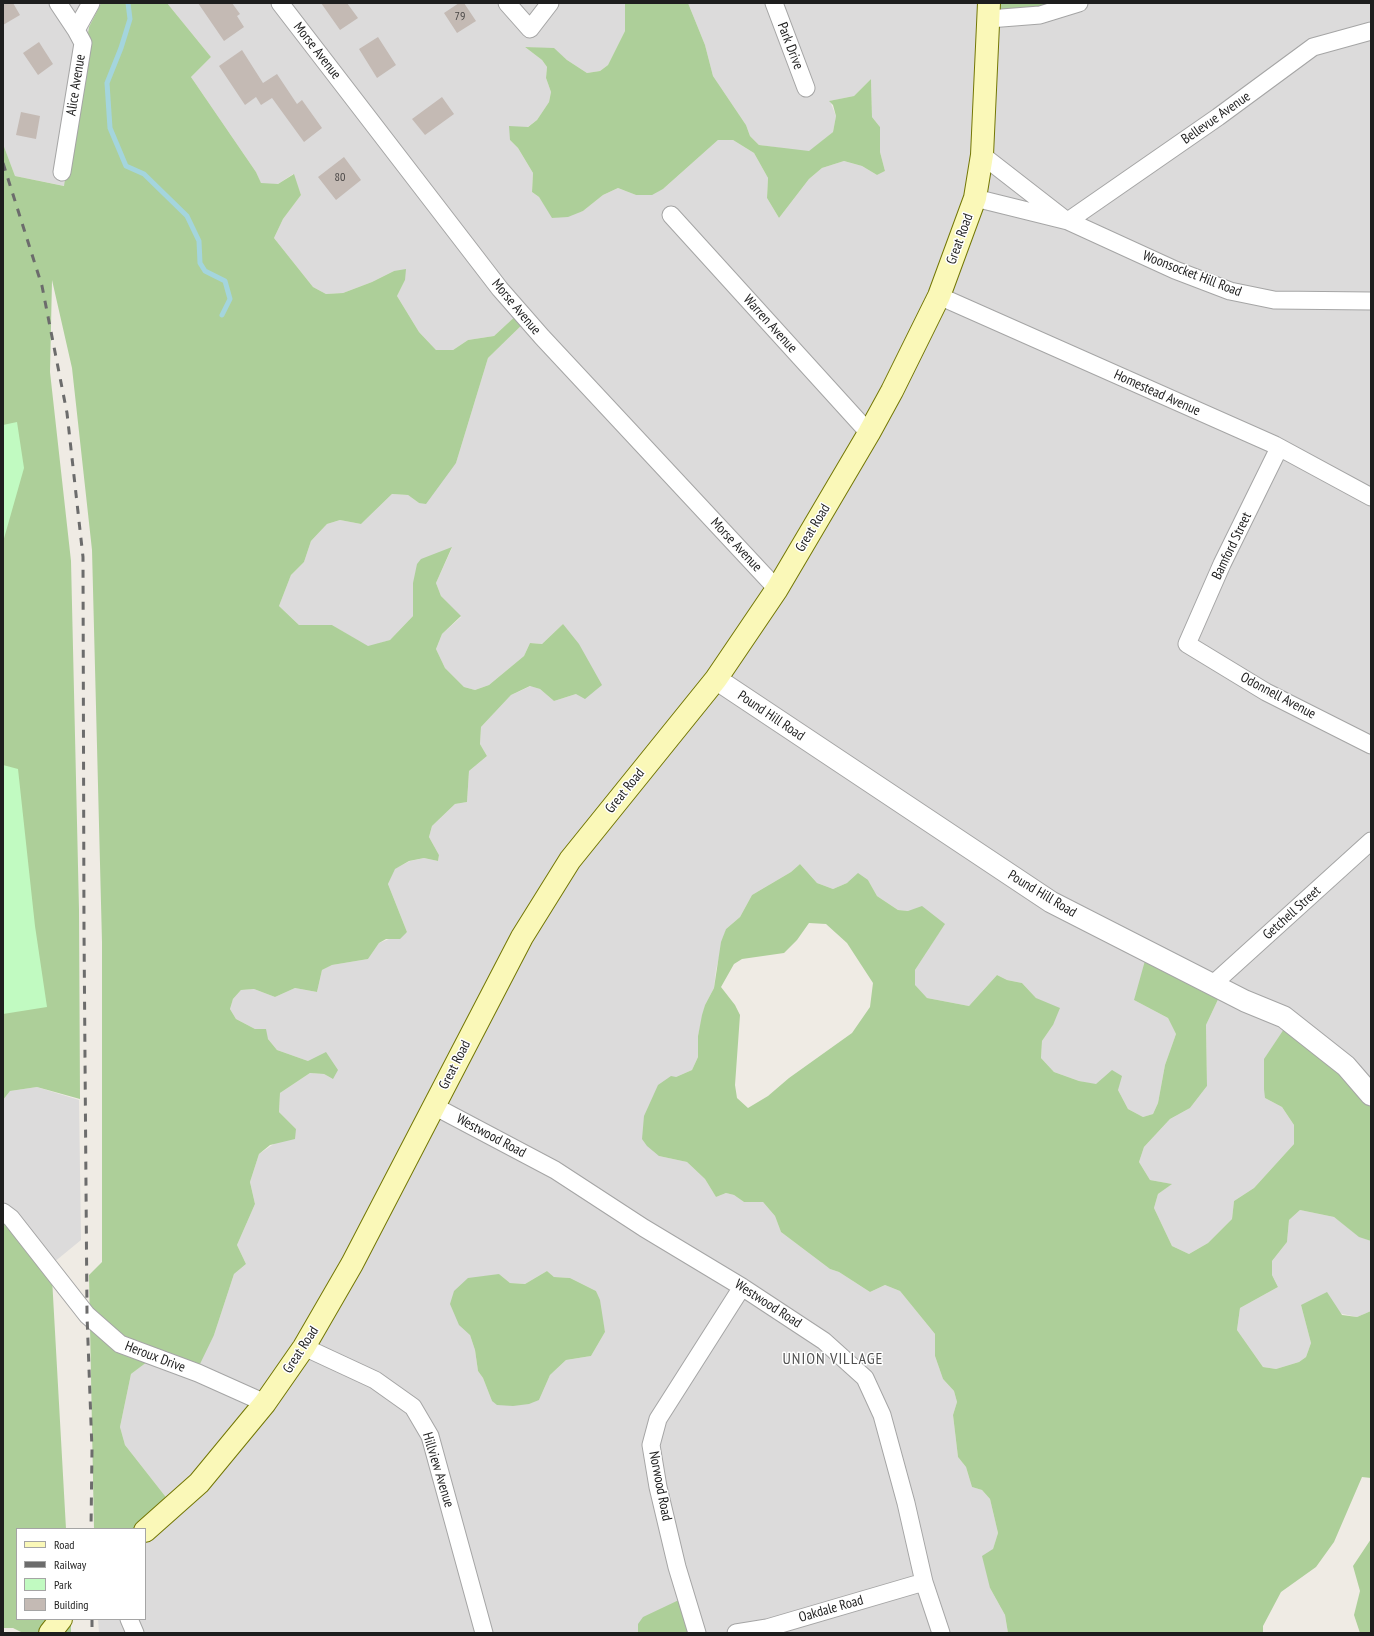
<!DOCTYPE html>
<html>
<head>
<meta charset="utf-8">
<style>
	body { margin:0 }
	#map { position:relative; width:1374px; height:1636px; overflow:hidden; background:#efebe4; font-family:"PT Sans Narrow",sans-serif }
	canvas { display:block }
	.frame { position:absolute; inset:0; border:4px solid #1e1e1e; pointer-events:none }
	.legend { position:absolute; left:16px; top:1528px; width:130px; height:92px; box-sizing:border-box; background:#fff; border:1px solid #a5a5a5; margin:0; padding:5px 7px; list-style:none; font-size:12px; color:#1e1e1e }
	.legend li { display:flex; align-items:center; gap:8px; height:20px }
	.legend b { width:20px; border:1px solid #a5a5a5 }
</style>
</head>
<body>
<div id="map">
<canvas width="1374" height="1636"></canvas>
<div class="frame"></div>
<ul class="legend">
<li><b style="height:5px;background:#faf8b8"></b>Road</li>
<li><b style="height:5px;background:#6c6c6c"></b>Railway</li>
<li><b style="height:11px;background:#c1fac1"></b>Park</li>
<li><b style="height:11px;background:#c4bab4"></b>Building</li>
</ul>
</div>
<script>
const ctx = document.querySelector('canvas').getContext('2d');
ctx.lineJoin = 'round';
function paint(path, color) { ctx.fillStyle = color; ctx.fill(path, 'evenodd'); }
const poly = rows => new Path2D(rows.map(r => 'M' + r).join(''));
function stroke(path, color, width, dash) { ctx.strokeStyle = color; ctx.lineWidth = width; ctx.lineCap = dash ? 'butt' : 'round'; ctx.setLineDash(dash || []); ctx.stroke(path); }
function label(font, color, halo, rows, align = 'center') {
  ctx.font = font + ' "PT Sans Narrow",sans-serif'; ctx.lineWidth = 3; ctx.setLineDash([]); ctx.textBaseline = 'middle'; ctx.strokeStyle = halo; ctx.fillStyle = color; for (const [text, x, y, turn = 0] of rows) {
    ctx.save(); ctx.translate(x, y); ctx.rotate((+turn || 0) * Math.PI / 180); ctx.textAlign = isNaN(turn) ? turn : align; if (halo) ctx.strokeText(text, 0, 0); ctx.fillText(text, 0, 0); ctx.restore();
  }
}
paint(poly([
	[3,3,101,3,89,27,65,186,15,176,3,144],
	[167,3,625,3,625,31,608,65,600,71,587,73,567,60,554,49,525,47,542,60,547,67,546,78,551,92,549,102,537,120,510,140,518,148,533,173,532,192,539,197,553,218,583,211,603,195,618,188,636,195,663,189,718,140,733,140,754,153,768,178,767,198,779,218,809,179,822,168,844,161,862,166,877,175,885,171,880,152,880,127,872,117,871,79,854,96,830,101,836,116,833,132,809,152,759,145,750,136,746,125,713,76,705,45,688,3,1371,3,1371,1095,1265,1098,1282,1107,1294,1125,1294,1144,1254,1188,1234,1201,1232,1219,1208,1243,1189,1254,1172,1246,1154,1208,1158,1194,1171,1184,1150,1180,1139,1162,1144,1147,1170,1119,1190,1108,1207,1086,1206,1025,1222,991,1134,1000,1168,1018,1176,1034,1165,1065,1158,1103,1153,1114,1143,1117,1128,1109,1118,1090,1079,1081,1054,1072,1041,1058,1042,1041,1053,1025,1036,998,1022,983,1007,980,997,975,969,1006,927,998,915,986,915,970,944,925,908,911,898,910,877,896,868,880,847,883,833,889,817,883,800,864,791,872,752,895,740,917,726,929,716,970,714,988,705,1005,698,1036,698,1057,692,1070,676,1077,659,1156,687,1162,705,1179,716,1197,726,1193,734,1195,744,1202,763,1202,775,1216,781,1232,830,1269,839,1272,870,1292,885,1285,900,1291,935,1334,935,1356,943,1379,954,1391,957,1402,953,1415,958,1457,966,1467,972,1487,982,1490,990,1499,998,1533,993,1549,990,1588,1005,1615,1008,1633,699,1633,638,1624,638,1633,99,1633,98,1619,145,1619,145,1537,176,1510,125,1445,120,1427,131,1374,155,1356,214,1335,234,1274,246,1264,237,1245,255,1204,250,1182,259,1154,296,1129,279,1112,280,1093,310,1073,324,1074,333,1079,308,1061,277,1050,268,1039,255,1029,236,1019,230,1009,233,999,241,990,254,989,275,997,295,988,317,992,322,970,332,965,368,959,379,943,407,932,388,884,394,869,410,861,424,858,438,861,439,855,429,837,432,826,455,804,467,802,469,771,487,756,480,744,481,727,511,695,531,686,540,689,554,701,576,694,563,624,542,644,530,643,524,656,489,685,475,690,464,687,445,668,436,649,442,634,461,617,441,596,436,583,452,548,413,583,413,616,390,640,368,647,332,625,299,625,279,606,291,575,304,562,311,541,327,524,340,520,361,524,392,494,408,495,419,503,456,463,488,358,528,319,521,311,494,336,468,340,453,350,436,350,419,332,397,296,405,280,394,271,372,282,343,293,326,294,313,287,274,238,283,219,301,195,293,174,278,184,261,184,256,172,191,77,211,57],
	[547,1271,554,1277,570,1278,596,1291,605,1332,591,1356,566,1360,550,1375,539,1400,492,1401,483,1378,478,1371,475,1350,470,1335,499,1274,510,1283,525,1284],
	[37,1087,79,1100,81,1240,53,1263,3,1220,3,1100,10,1091],
	[1300,1210,1334,1217,1359,1236,1371,1241,1371,1311,1357,1317,1301,1305,1311,1343,1306,1357,1299,1362,1276,1369,1263,1367,1237,1330,1240,1308,1278,1287,1272,1275,1272,1261,1287,1242,1289,1220]
]), '#dcdbdb');
paint(poly([
	[101,3,167,3,211,57,191,77,256,172,261,183,278,184,294,174,301,195,283,219,274,238,313,287,326,294,343,293,372,282,394,271,406,269,405,280,397,296,419,332,436,350,453,350,468,340,494,336,521,311,528,319,488,358,456,463,426,504,419,503,408,495,392,494,361,524,340,520,327,524,311,541,304,562,291,575,279,606,299,625,332,625,368,646,390,640,413,616,413,583,417,564,421,559,452,547,436,583,441,596,461,616,442,634,436,649,445,668,464,687,475,690,489,685,524,656,530,643,542,644,563,624,579,644,602,685,585,699,576,694,554,701,540,689,530,686,511,695,481,727,480,744,487,756,469,771,467,802,455,804,432,826,429,837,439,855,438,861,424,858,409,861,395,869,388,884,407,932,400,939,386,939,379,943,368,959,332,965,322,970,317,992,295,988,275,997,254,989,241,990,233,999,230,1009,236,1019,255,1029,266,1029,268,1039,277,1050,308,1061,326,1052,338,1070,333,1079,324,1074,310,1073,280,1093,279,1112,296,1129,295,1139,270,1145,259,1154,250,1182,255,1204,237,1245,246,1264,234,1274,214,1335,199,1366,155,1356,131,1374,120,1427,125,1445,176,1510,145,1529,94,1529,89,1275,102,1262,102,942,92,550,72,368,52,280,50,372,71,561,79,910,80,1099,37,1087,10,1091,3,1100,3,144,15,176,64,186,89,27],
	[625,3,688,3,705,45,713,76,746,125,750,136,759,145,809,151,833,132,836,116,833,105,829,101,854,96,871,79,872,117,880,127,880,152,885,171,877,175,862,166,844,161,822,168,809,179,779,218,767,198,768,178,754,153,733,140,718,140,663,189,652,195,636,195,618,188,603,195,583,211,568,217,552,218,539,197,532,192,533,173,518,148,510,140,509,126,528,127,537,120,549,102,551,92,546,78,547,67,542,60,525,47,554,48,567,60,587,73,600,71,608,65,625,31],
	[992,3,1077,3,996,17],
	[800,864,817,883,833,889,847,883,858,873,868,880,877,896,898,910,908,911,922,906,945,924,915,970,915,985,927,998,969,1006,997,975,1007,980,1022,983,1036,998,1060,1008,1053,1025,1042,1041,1041,1058,1054,1072,1079,1081,1096,1084,1112,1070,1122,1076,1118,1090,1128,1109,1143,1117,1153,1114,1158,1103,1165,1065,1176,1034,1168,1018,1134,1000,1146,957,1222,991,1206,1025,1207,1086,1190,1108,1170,1119,1144,1147,1139,1162,1150,1180,1172,1184,1158,1194,1154,1208,1172,1246,1189,1254,1208,1243,1232,1219,1234,1201,1254,1188,1294,1144,1294,1125,1282,1107,1265,1098,1264,1089,1264,1059,1288,1023,1371,1095,1371,1241,1359,1237,1334,1217,1300,1210,1289,1220,1287,1242,1272,1261,1272,1275,1278,1287,1240,1308,1237,1330,1263,1367,1276,1369,1299,1362,1306,1357,1311,1343,1301,1305,1327,1292,1342,1315,1357,1317,1371,1311,1371,1478,1362,1477,1334,1542,1316,1567,1281,1592,1263,1626,1263,1633,1008,1633,1005,1615,990,1588,982,1556,993,1549,998,1533,990,1499,982,1490,972,1487,966,1467,958,1457,953,1415,957,1402,954,1391,943,1379,935,1356,935,1334,900,1291,885,1285,870,1292,839,1272,830,1269,781,1232,775,1216,763,1202,744,1202,734,1195,726,1193,716,1197,705,1179,687,1162,659,1156,647,1146,642,1139,644,1116,658,1085,671,1076,676,1077,692,1070,698,1057,698,1036,702,1015,705,1005,714,988,721,942,726,929,740,917,752,895,791,872],
	[809,923,826,924,847,943,873,983,870,1007,852,1033,789,1078,768,1096,748,1108,737,1098,735,1085,740,1015,735,1005,721,987,734,964,742,959,784,953,797,940],
	[3,1220,52,1278,66,1529,17,1529,17,1619,71,1619,71,1633,23,1633,13,1628,3,1628],
	[547,1271,554,1277,570,1278,596,1291,600,1300,605,1332,591,1356,566,1360,550,1375,539,1400,529,1404,513,1406,497,1405,492,1401,483,1378,478,1371,475,1350,470,1335,459,1325,450,1304,454,1291,468,1278,499,1274,510,1283,525,1284],
	[1371,1539,1371,1633,1360,1633,1354,1615,1360,1591,1353,1566],
	[681,1599,699,1633,638,1633,638,1624,643,1617]
]), '#adcf99');
paint(poly([
	[17,422,24,468,3,542,3,425],
	[3,765,18,769,35,926,47,1007,3,1014]
]), '#c1fac1');
stroke(poly([
	[128,3,130,19,121,48,107,83,110,128,126,166,144,174,187,216,199,241,200,263,205,271,225,281,230,299,222,315]
]), '#a4d5dd', 5);
paint(poly([
	[3,3,13,3,20,15,3,25],
	[198,3,232,3,240,14,237,16,244,27,224,41],
	[321,3,347,3,358,18,340,30],
	[459,3,464,3,476,21,457,33,444,13],
	[378,37,396,65,377,78,359,49],
	[39,42,53,64,38,75,23,53],
	[242,50,263,83,277,74,297,104,302,100,322,128,304,142,272,98,261,105,256,97,245,105,219,66],
	[442,97,454,114,425,135,412,119],
	[21,112,40,116,36,139,16,135],
	[344,157,361,180,336,200,318,177]
]), '#c4bab4');
const minor = poly([
	[58,3,76,30],
	[280,3,500,289,542,337,777,589],
	[507,3,530,29,550,3],
	[774,3,806,88],
	[989,19,1040,15,1079,3],
	[982,155,1063,218],
	[62,172,83,43,76,30,91,3],
	[975,198,1068,221,1175,270,1230,291,1274,300,1371,301],
	[671,215,869,433],
	[1068,221,1218,117,1313,47,1371,31],
	[939,296,1275,445,1371,497],
	[1279,448,1222,564,1187,644,1266,692,1371,745],
	[1212,985,1371,841],
	[434,1106,555,1170,644,1228,742,1287,824,1341,865,1378,882,1415,906,1503,924,1582,941,1633],
	[3,1212,11,1218,87,1315,120,1344,198,1373,265,1403],
	[304,1347,375,1380,413,1407,430,1436,484,1633],
	[129,1619,135,1633],
	[697,1633,677,1567,658,1487,651,1445,658,1419,742,1287],
	[736,1633,767,1628,924,1582]
]);
const tertiary = poly([
	[716,679,1051,902,1245,1001,1284,1017,1346,1066,1371,1095]
]);
const secondary = poly([
	[145,1531,199,1483,265,1403,304,1347,352,1264,522,937,570,860,716,679,777,589,869,433,892,391,939,296,975,198,982,155,989,3],
	[50,1633,61,1619]
]);
stroke(minor, '#a5a5a5', 19);
stroke(tertiary, '#a5a5a5', 23);
stroke(secondary, '#737704', 24);
stroke(minor, '#fff', 17);
stroke(tertiary, '#fff', 21);
stroke(secondary, '#faf8b8', 22);
stroke(poly([
	[3,163,42,286,67,413,83,557,84,929,87,1315,92,1450,91,1529],
	[92,1619,92,1633]
]), '#6c6c6c', 3, [8, 8]);
label('12px', '#484544', null, [
	["79",460,17],
	["80",340,178]
]);
label('14px', '#1e1e1e', '#fff', [
	["Park Drive",790,46,69],
	["Morse Avenue",317,51,52],
	["Alice Avenue",76,85,-81],
	["Bellevue Avenue",1216,118,-35],
	["Great Road",960,239,-70],
	["Woonsocket Hill Road",1192,274,21],
	["Morse Avenue",516,307,50],
	["Warren Avenue",770,324,48],
	["Homestead Avenue",1157,393,24],
	["Great Road",813,528,-59],
	["Morse Avenue",736,545,47],
	["Bamford Street",1232,546,-64],
	["Odonnell Avenue",1278,696,28],
	["Pound Hill Road",771,716,34],
	["Great Road",625,791,-51],
	["Pound Hill Road",1042,894,31],
	["Getchell Street",1292,913,-42],
	["Great Road",455,1065,-63],
	["Westwood Road",491,1136,28],
	["Westwood Road",768,1304,33],
	["Great Road",301,1350,-57],
	["Heroux Drive",155,1357,21],
	["Hillview Avenue",438,1470,73],
	["Norwood Road",660,1486,79],
	["Oakdale Road",831,1609,-16]
]);
ctx.letterSpacing = '1px';
label('16px', '#515151', '#fff', [
	["UNION VILLAGE",833,1359]
]);
ctx.letterSpacing = '0px';
</script>
</body>
</html>
